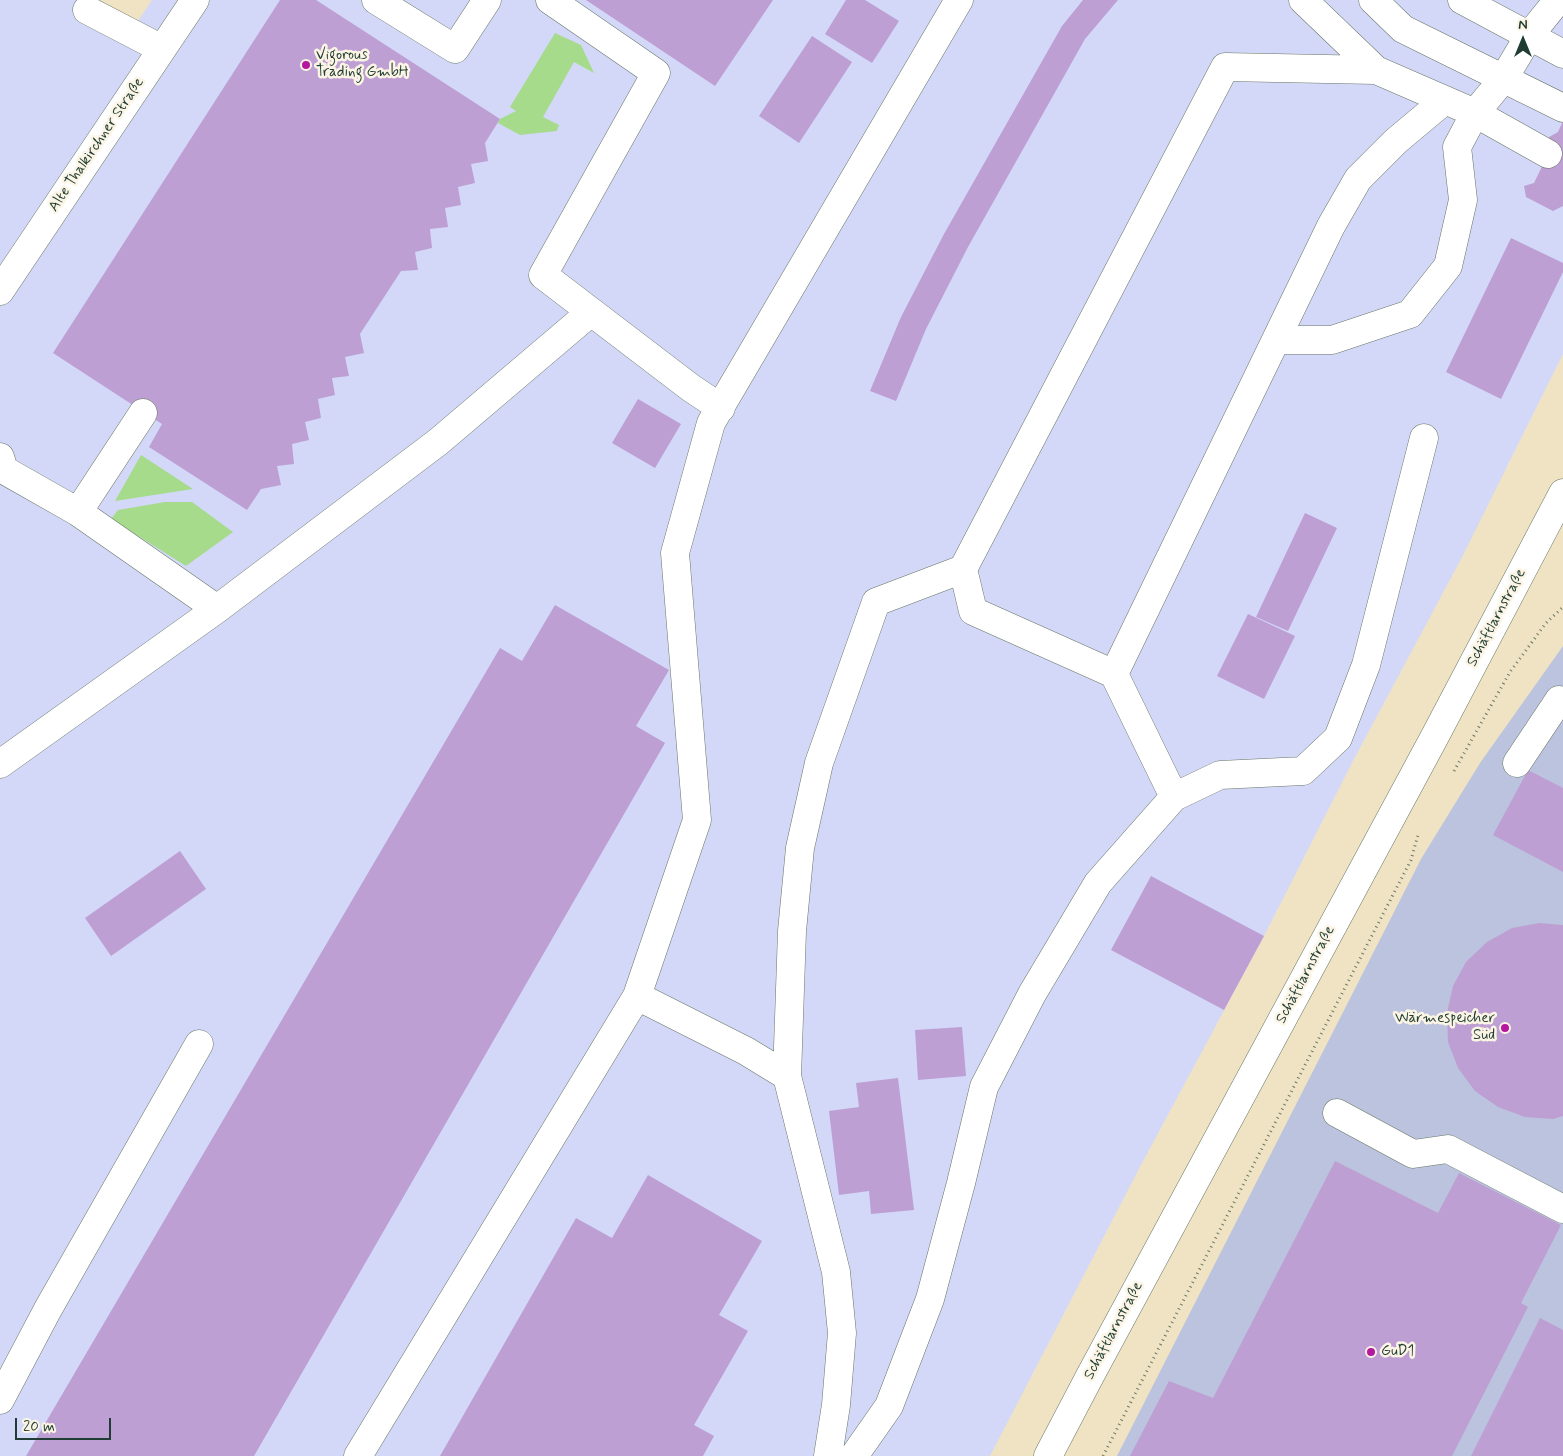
<!DOCTYPE html>
<html>
<head>
<meta charset="utf-8">
<style>
	body { margin:0 }
	#map { position:relative; width:1563px; height:1456px; overflow:hidden; background:#efe3c3; font-family:Mynerve,sans-serif }
	canvas { display:block }
	.north { position:absolute; left:1498px; top:15px; width:50px; height:50px; -webkit-text-stroke:4px #fcf5e5; paint-order:stroke; rotate:0deg; font-size:14px; font-weight:700; line-height:20px; text-align:center; color:#1f3d34 }
	.north::after { content:''; display:block; margin:auto; width:18px; height:22px; background:#1f3d34; clip-path:polygon(50% 0,100% 100%,50% 72%,0 100%) }
	.scale { position:absolute; left:15px; top:1418px; width:96px; height:22px; box-sizing:border-box; border:2px solid #1f3d34; border-top:0; padding-left:6px; font-size:15px; line-height:18px; white-space:nowrap; color:#1f3d34; -webkit-text-stroke:4px #fcf5e5; paint-order:stroke }
</style>
</head>
<body>
<div id="map">
<canvas width="1563" height="1456"></canvas>
<div class="north">N</div>
<div class="scale">20 m</div>
</div>
<script>
const ctx = document.querySelector('canvas').getContext('2d');
ctx.lineJoin = 'round';
function paint(path, color) { ctx.fillStyle = color; ctx.fill(path, 'evenodd'); }
const poly = rows => new Path2D(rows.map(r => 'M' + r).join(''));
function stroke(path, color, width, dash) { ctx.strokeStyle = color; ctx.lineWidth = width; ctx.lineCap = dash ? 'butt' : 'round'; ctx.setLineDash(dash || []); ctx.stroke(path); }
function label(font, color, halo, rows, align = 'center') {
  ctx.font = font + ' Mynerve,sans-serif'; ctx.lineWidth = 5; ctx.setLineDash([]); ctx.textBaseline = 'middle'; ctx.strokeStyle = halo; ctx.fillStyle = color; for (const [text, x, y, turn = 0] of rows) {
    ctx.save(); ctx.translate(x, y); ctx.rotate((+turn || 0) * Math.PI / 180); ctx.textAlign = isNaN(turn) ? turn : align; if (halo) ctx.strokeText(text, 0, 0); ctx.fillText(text, 0, 0); ctx.restore();
  }
}
paint(poly([
	[0,0,93,0,136,24,152,0,1563,0,1563,354,1460,561,1354,759,1264,936,1141,1165,990,1456,0,1456]
]), '#d3d8f9');
paint(poly([
	[1563,646,1563,1456,1117,1456,1421,859,1480,763]
]), '#bcc3de');
paint(poly([
	[555,33,581,45,594,73,574,62,543,117,559,125,557,131,520,135,498,123,500,119,516,111,510,107],
	[141,455,193,489,115,501],
	[165,502,192,502,233,532,186,566,111,519,118,510]
]), '#a6db8b');
paint(poly([
	[280,0,316,0,500,119,485,143,488,161,471,164,475,183,458,187,461,205,445,208,448,227,430,229,432,248,415,252,418,270,401,271,360,334,364,353,345,357,349,376,332,378,335,395,318,399,321,418,305,422,309,440,292,444,294,464,277,466,281,485,261,489,247,510,149,447,162,424,53,353],
	[586,0,773,0,715,86],
	[846,0,865,0,899,21,872,63,825,34],
	[1083,0,1118,0,1085,39,968,247,926,329,896,401,870,391,901,317,944,234,1062,26],
	[812,36,852,62,799,143,759,116],
	[1563,121,1563,206,1553,211,1526,197,1524,186,1534,183,1551,148,1549,137,1558,132],
	[1511,238,1563,263,1563,272,1501,399,1446,372],
	[638,399,681,424,655,468,612,443],
	[1305,513,1337,528,1288,631,1256,617],
	[555,605,669,670,636,726,665,743,254,1456,26,1456,500,648,522,661],
	[1248,614,1295,636,1264,699,1217,676],
	[1528,770,1563,788,1563,872,1493,835],
	[180,851,206,889,111,956,85,918],
	[1151,876,1264,936,1224,1010,1111,950],
	[1539,923,1563,925,1563,1116,1553,1119,1525,1117,1498,1107,1475,1091,1458,1068,1448,1042,1447,1013,1453,986,1466,962,1487,942,1512,928],
	[962,1027,966,1076,918,1080,915,1030],
	[898,1078,914,1210,871,1214,869,1191,839,1195,829,1111,859,1107,856,1083],
	[1335,1161,1438,1213,1459,1173,1561,1225,1521,1303,1528,1307,1452,1456,1130,1456,1169,1381,1213,1398],
	[648,1175,762,1241,719,1315,748,1331,694,1425,714,1436,703,1456,440,1456,576,1218,612,1238],
	[1540,1318,1563,1330,1563,1456,1471,1456]
]), '#bd9fd3');
const minor = poly([
	[376,0,455,49,487,0],
	[550,0,656,73,543,275,691,388,721,408],
	[1303,0,1376,70,1475,113,1548,154],
	[1373,0,1403,29,1563,108],
	[1462,0,1563,54],
	[87,10,162,49],
	[0,291,195,0],
	[1276,340,1332,340,1410,314,1448,266,1463,200,1457,147,1475,113,1504,78,1529,36,1558,0],
	[0,457,4,470,78,512,217,609,0,764],
	[78,512,143,413],
	[963,569,973,611,1114,674,1174,797],
	[217,609,438,442,591,312],
	[1114,674,1331,226,1358,179,1396,141,1445,100],
	[1517,763,1559,700],
	[637,996,746,1051,787,1076,836,1272,842,1333,836,1405,828,1456],
	[787,1076,792,931,800,848,819,763,876,602,963,569,1225,67,1376,70],
	[1337,1113,1413,1154,1448,1149,1563,1209],
	[0,1400,48,1309,199,1044],
	[358,1456,637,996,697,820,675,553,711,423,959,0],
	[854,1456,889,1406,930,1299,961,1183,984,1087,1032,994,1098,883,1174,797,1220,775,1303,771,1338,738,1366,665,1424,438]
]);
const major = poly([
	[1048,1456,1091,1374,1434,738,1563,493]
]);
stroke(minor, '#687766', 29);
stroke(major, '#687766', 29);
stroke(poly([
	[1454,771,1510,672,1546,623,1563,607],
	[1103,1456,1411,860,1418,835]
]), '#687766', 3, [1, 4]);
stroke(minor, '#fff', 28);
stroke(major, '#fff', 28);
for (const [x, y, r, color] of [
	[306,65,5,"#b5179e"],
	[1505,1028,5,"#b5179e"],
	[1371,1352,5,"#b5179e"]
]) { const dot = new Path2D(); dot.arc(x, y, r, 0, 2 * Math.PI); ctx.fillStyle = color; ctx.fill(dot); stroke(dot, '#fcf5e5', 2); }
label('15px', '#1f3d34', '#fcf5e5', [
	["Vigorous",316,56],
	["Trading GmbH",316,73],
	["Wärmespeicher",1495,1019,"right"],
	["Süd",1495,1036,"right"],
	["GuD1",1381,1352]
], 'left');
label('15px', '#1f3d34', '#fcf5e5', [
	["Alte Thalkirchner Straße",97,145,-56],
	["Schäftlarnstraße",1497,618,-62],
	["Schäftlarnstraße",1306,975,-62],
	["Schäftlarnstraße",1114,1331,-62]
]);
</script>
</body>
</html>
